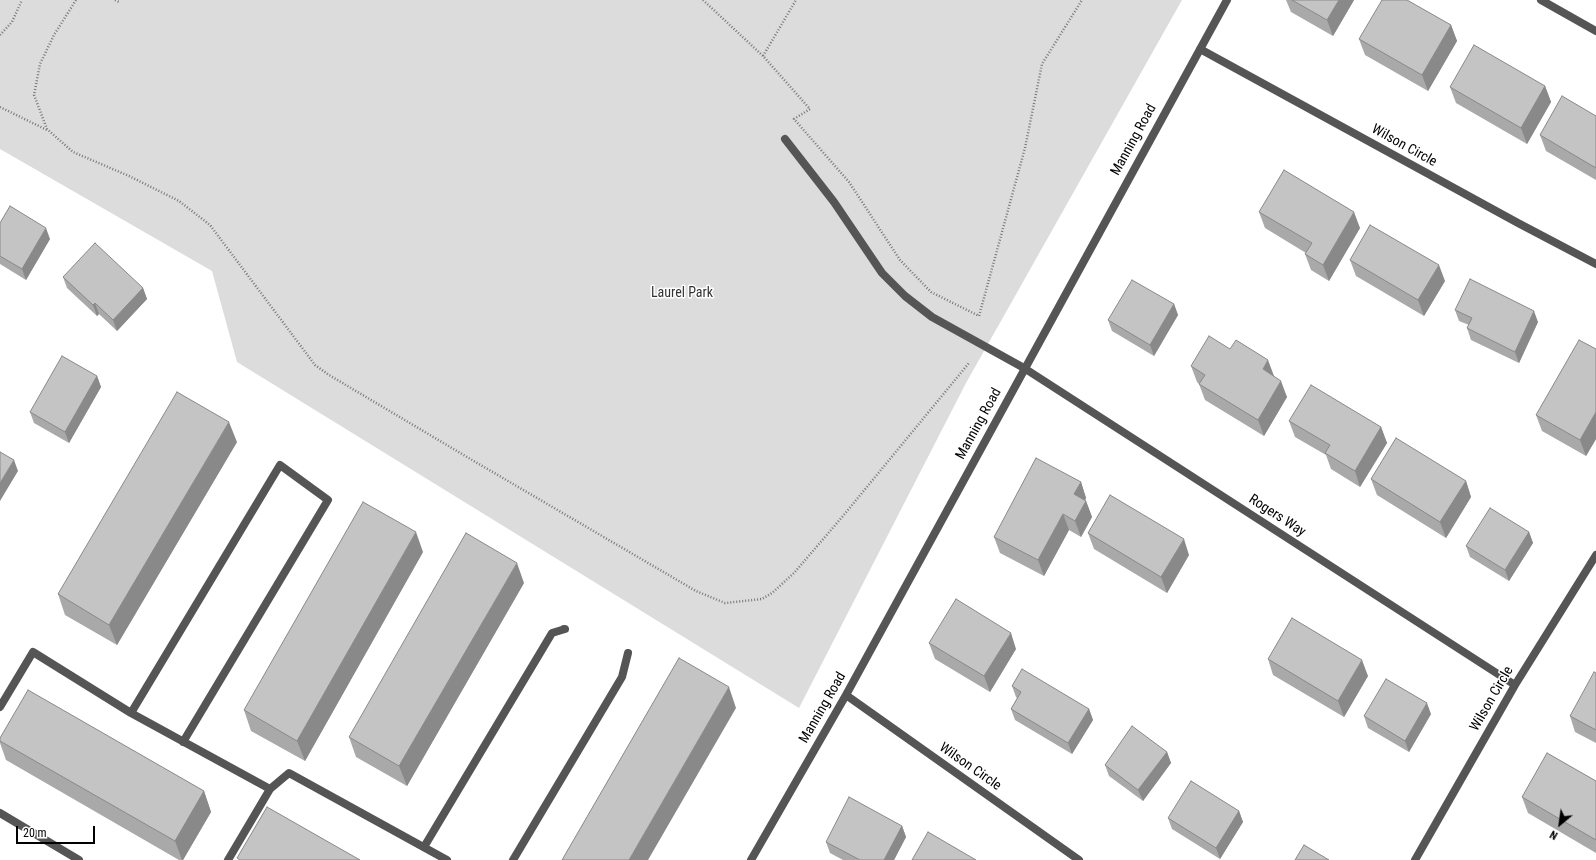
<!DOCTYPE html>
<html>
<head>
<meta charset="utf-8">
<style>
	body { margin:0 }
	#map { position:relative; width:1596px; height:860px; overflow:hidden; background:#fff; font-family:"Roboto Condensed",sans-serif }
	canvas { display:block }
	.north { position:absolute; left:1540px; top:804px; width:40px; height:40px; -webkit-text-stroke:3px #fff; paint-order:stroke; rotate:209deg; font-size:11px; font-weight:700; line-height:16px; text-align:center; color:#000 }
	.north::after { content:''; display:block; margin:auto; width:14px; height:18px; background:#000; clip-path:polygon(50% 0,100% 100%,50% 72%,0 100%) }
	.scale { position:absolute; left:16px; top:826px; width:79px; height:18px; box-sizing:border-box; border:2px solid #000; border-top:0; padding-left:5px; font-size:12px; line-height:14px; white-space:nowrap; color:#000; -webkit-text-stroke:3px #fff; paint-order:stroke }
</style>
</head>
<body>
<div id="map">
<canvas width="1596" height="860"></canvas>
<div class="north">N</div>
<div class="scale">20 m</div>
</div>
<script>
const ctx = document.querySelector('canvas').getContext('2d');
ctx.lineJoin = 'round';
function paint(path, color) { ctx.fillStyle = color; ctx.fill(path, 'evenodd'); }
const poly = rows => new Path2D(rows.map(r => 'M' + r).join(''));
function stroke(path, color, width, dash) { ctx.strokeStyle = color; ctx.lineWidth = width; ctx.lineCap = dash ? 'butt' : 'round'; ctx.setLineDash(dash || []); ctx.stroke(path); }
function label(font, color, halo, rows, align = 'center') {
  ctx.font = font + ' "Roboto Condensed",sans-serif'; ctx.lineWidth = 3; ctx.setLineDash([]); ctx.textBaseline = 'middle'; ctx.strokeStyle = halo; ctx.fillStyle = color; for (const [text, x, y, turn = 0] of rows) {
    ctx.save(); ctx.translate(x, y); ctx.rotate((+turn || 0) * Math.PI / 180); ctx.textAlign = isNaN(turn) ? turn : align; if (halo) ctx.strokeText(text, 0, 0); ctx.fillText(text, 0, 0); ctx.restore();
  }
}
paint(poly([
	[0,0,1182,0,966,383,799,708,237,362,212,271,0,149]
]), '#dcdcdc');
stroke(poly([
	[76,0,54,35,40,64,34,95,47,129,73,152,129,176,179,201,210,225,315,365,329,375,467,457,696,591,725,603,762,599,772,593,794,573,843,516,969,363],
	[115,0,119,2],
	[703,0,763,56,810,109,794,119,849,182,900,260,931,292,979,316,1025,148,1042,64,1082,0],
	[0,35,12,22,22,0],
	[763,56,796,0],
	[0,107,47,130]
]), '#777', 2.5, [1, 2]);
stroke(poly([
	[785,139,834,202,882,273,905,296,932,317,1024,368],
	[0,707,33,652,131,713,270,789],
	[131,713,280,465,328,500,183,742],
	[0,813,79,860],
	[424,847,552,633,565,629,564,629],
	[228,860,270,789,289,773,447,860],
	[513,860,622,677,628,653]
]), '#555', 8);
stroke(poly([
	[1541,0,1596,31],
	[1200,49,1518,223,1596,264],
	[1024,368,1515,685],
	[846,695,1079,860],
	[751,860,846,695,1227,0],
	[1415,860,1515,685,1596,555]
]), '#555', 8);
paint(poly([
	[1286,0,1354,0,1333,36,1291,12],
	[1451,25,1457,41,1428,91,1365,55,1359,39],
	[1545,86,1551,102,1527,144,1456,103,1450,87],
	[1596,116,1596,180,1546,151,1540,135],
	[1259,212,1360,228,1329,281,1311,270,1305,254,1306,253,1265,228],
	[0,223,50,239,26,280,0,264],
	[1350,260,1445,281,1424,316,1356,276],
	[63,277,143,288,147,299,117,331,99,314,97,316,67,288],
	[1174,304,1178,315,1154,356,1112,331,1108,320],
	[1455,310,1538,322,1519,363,1471,340,1467,328,1469,325,1459,321],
	[1596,349,1596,439,1586,456,1542,431,1536,415],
	[1191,366,1274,376,1274,377,1287,397,1264,436,1205,400,1199,384,1197,382],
	[97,376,101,387,69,443,34,423,30,412],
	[1289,421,1381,427,1387,443,1360,487,1331,469,1326,455,1295,437],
	[237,442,117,645,65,615,58,594],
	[1371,479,1466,481,1471,497,1446,538,1377,495],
	[1081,482,1086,498,1085,501,1086,501,1092,517,1081,537,1069,530,1044,576,1000,553,994,537],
	[1529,532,1533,543,1509,581,1470,557,1466,546],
	[1088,533,1189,555,1167,593,1094,549],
	[423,552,305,761,251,731,244,710],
	[524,583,407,786,356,757,349,737],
	[929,643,1016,649,990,692,935,659],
	[1268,659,1368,676,1344,717,1273,675],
	[1596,673,1596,743,1575,732,1570,716],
	[1012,686,1089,709,1093,720,1072,754,1015,720,1011,709,1017,698,1016,697],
	[1431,714,1409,752,1368,728,1364,716],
	[0,738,204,791,211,812,183,860,179,860,6,760,0,743],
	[1167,752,1171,763,1143,801,1109,776,1105,765],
	[1596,781,1596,853,1528,813,1522,797],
	[1239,811,1243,822,1220,859,1172,829,1168,818],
	[902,826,906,837,894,860,843,860,830,853,826,842]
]), '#a9a9a9');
paint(poly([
	[1339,0,1354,0,1333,36,1327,20],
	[1451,25,1457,41,1428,91,1422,75],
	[1545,86,1551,102,1527,144,1521,128],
	[1354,212,1360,228,1329,281,1323,265],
	[46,228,50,239,26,280,22,269],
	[1439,265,1445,281,1424,316,1418,300],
	[143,288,147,299,117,331,113,320],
	[95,303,99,314,97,316,93,305],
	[1174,304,1178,315,1154,356,1150,345],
	[1534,311,1538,322,1519,363,1515,352],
	[1268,360,1274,376,1268,385,1263,369],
	[97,376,101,387,69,443,65,432],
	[1281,381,1287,397,1264,436,1258,420],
	[1596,412,1596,439,1586,456,1580,440],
	[229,422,237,442,117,645,109,625],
	[1381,427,1387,443,1360,487,1355,471],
	[14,460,18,471,0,501,0,483],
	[1466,481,1471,497,1446,538,1440,522],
	[1081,482,1086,498,1079,510,1074,494],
	[1086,501,1092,517,1081,537,1075,521],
	[1063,514,1069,530,1044,576,1038,560],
	[416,532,423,552,305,761,297,741],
	[1529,532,1533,543,1509,581,1505,570],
	[1184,539,1189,555,1167,593,1161,577],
	[517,563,524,583,407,786,399,766],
	[1011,633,1016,649,990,692,984,676],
	[1362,660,1368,676,1344,717,1338,701],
	[729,687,736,708,648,860,629,860],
	[1427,703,1431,714,1409,752,1405,741],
	[1089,709,1093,720,1072,754,1068,743],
	[1167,752,1171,763,1143,801,1138,790],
	[204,791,211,812,183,860,182,860,175,841],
	[1239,811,1243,822,1220,859,1216,848],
	[902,826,906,837,894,860,884,860]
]), '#898989');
const building = poly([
	[1292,0,1339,0,1327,20,1292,0],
	[1382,0,1407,0,1451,25,1422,75,1359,39,1382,0],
	[1474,45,1545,86,1521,128,1450,87,1474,45],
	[1562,96,1596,116,1596,168,1540,135,1562,96],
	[1284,170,1354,212,1323,265,1305,254,1312,243,1259,212,1284,170],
	[10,206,46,228,22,269,0,256,0,223,10,206],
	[1370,225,1439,265,1418,300,1350,260,1370,225],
	[95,243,143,288,113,320,95,303,93,305,63,277,95,243],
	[1470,279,1534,311,1515,352,1467,328,1472,318,1455,310,1470,279],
	[1132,280,1174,304,1150,345,1108,320,1132,280],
	[1209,336,1230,349,1236,340,1268,360,1263,369,1281,381,1258,420,1199,384,1205,375,1191,366,1209,336],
	[1579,340,1596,349,1596,412,1580,440,1536,415,1579,340],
	[62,356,97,376,65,432,30,412,62,356],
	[1311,385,1381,427,1355,471,1325,453,1330,445,1289,421,1311,385],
	[177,392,229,422,109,625,58,594,177,392],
	[1396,438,1466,481,1440,522,1371,479,1396,438],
	[0,452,14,460,0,483,0,452],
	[1036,458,1081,482,1074,494,1086,501,1075,521,1063,514,1038,560,994,537,1036,458],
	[1110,495,1184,539,1161,577,1088,533,1110,495],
	[363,502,416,532,297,741,244,710,363,502],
	[1490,508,1529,532,1505,570,1466,546,1490,508],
	[466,533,517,563,399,766,349,737,466,533],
	[956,599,1011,633,984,676,929,643,956,599],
	[1292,618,1362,660,1338,701,1268,659,1292,618],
	[679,658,729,687,629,860,562,860,679,658],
	[1022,669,1089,709,1068,743,1011,709,1021,692,1012,686,1022,669],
	[1594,672,1596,673,1596,730,1570,716,1594,672],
	[1386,679,1427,703,1405,741,1364,716,1386,679],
	[28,690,204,791,175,841,0,741,0,738,28,690],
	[1132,726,1167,752,1138,790,1105,765,1132,726],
	[1547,753,1596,781,1596,840,1522,797,1547,753],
	[1191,781,1239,811,1216,848,1168,818,1191,781],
	[849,797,902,826,884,860,860,860,826,842,849,797],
	[267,807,360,860,240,860,237,858,267,807],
	[928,832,976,860,912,860,928,832],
	[1304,845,1329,860,1295,860,1304,845]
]);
paint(building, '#c4c4c4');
stroke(building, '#898989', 1);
label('14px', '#000', '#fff', [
	["Manning Road",1134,140,-61],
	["Wilson Circle",1404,146,29],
	["Manning Road",979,424,-61],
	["Rogers Way",1277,516,33],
	["Wilson Circle",1492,699,-60],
	["Manning Road",823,708,-60],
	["Wilson Circle",970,767,35]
]);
label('14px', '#333', '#fff', [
	["Laurel Park",682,293]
]);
</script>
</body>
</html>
